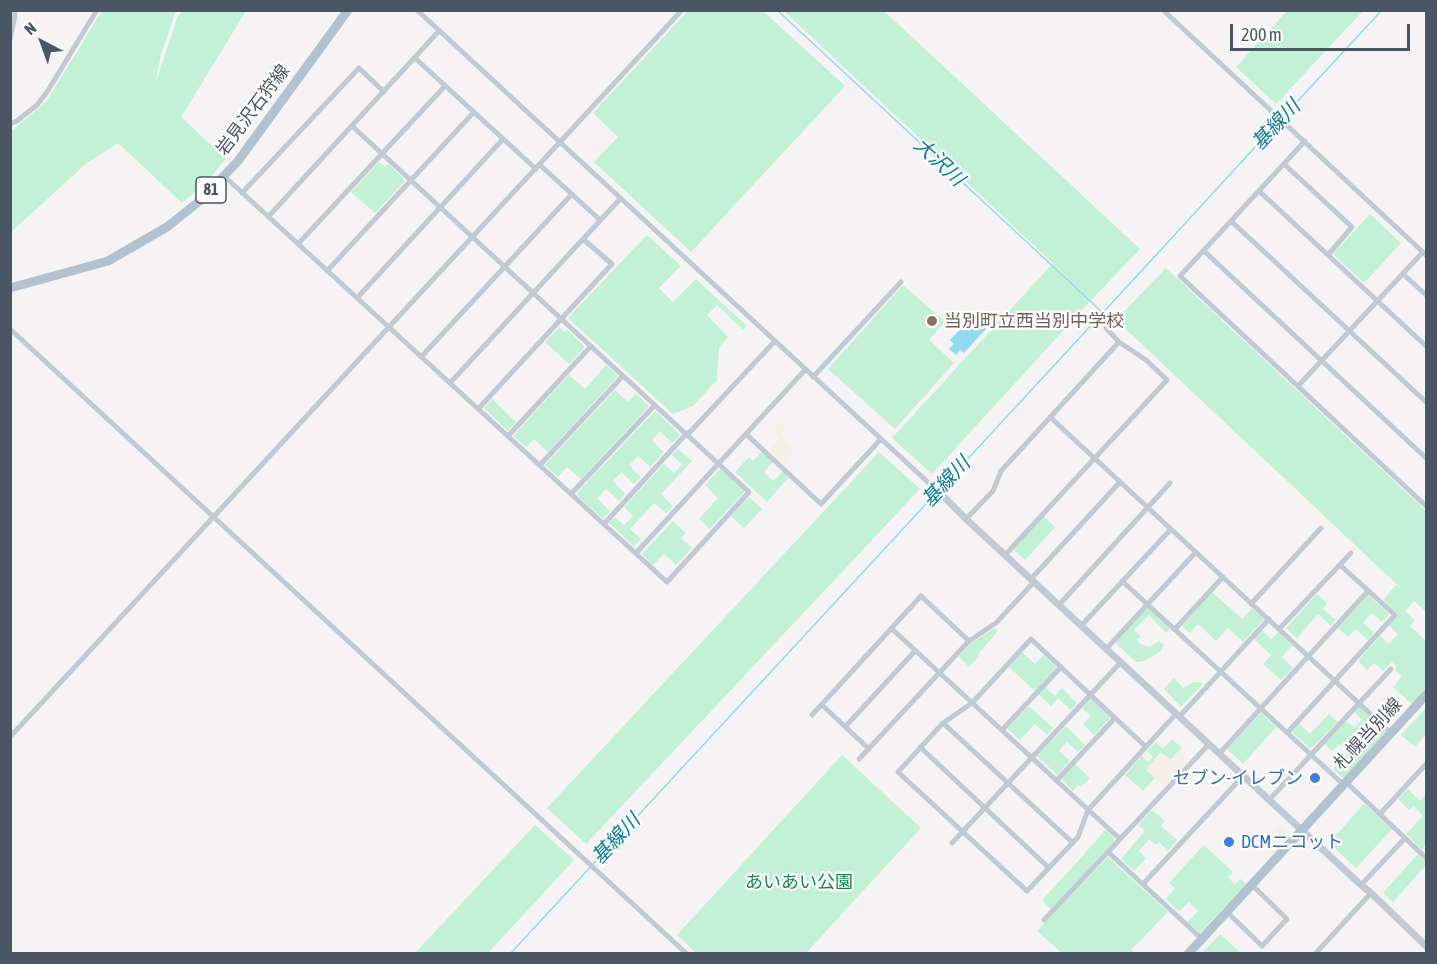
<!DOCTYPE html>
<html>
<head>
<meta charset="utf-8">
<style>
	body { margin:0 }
	#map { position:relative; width:1437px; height:964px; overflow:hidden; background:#f5f3f3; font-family:"Asap Condensed",sans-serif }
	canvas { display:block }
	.frame { position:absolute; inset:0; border:12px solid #4a5661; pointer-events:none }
	.north { position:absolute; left:12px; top:12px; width:60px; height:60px; -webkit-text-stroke:4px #fff; paint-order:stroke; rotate:319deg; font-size:16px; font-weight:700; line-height:24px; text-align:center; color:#4a5661 }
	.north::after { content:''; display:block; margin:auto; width:21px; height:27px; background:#4a5661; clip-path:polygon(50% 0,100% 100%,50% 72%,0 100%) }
	.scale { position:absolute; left:1230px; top:24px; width:180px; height:27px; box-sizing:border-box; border:3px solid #4a5661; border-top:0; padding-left:8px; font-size:18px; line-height:21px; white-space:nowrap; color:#4a5661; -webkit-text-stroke:4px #fff; paint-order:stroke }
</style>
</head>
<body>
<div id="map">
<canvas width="1437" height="964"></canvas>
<div class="frame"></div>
<div class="north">N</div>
<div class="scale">200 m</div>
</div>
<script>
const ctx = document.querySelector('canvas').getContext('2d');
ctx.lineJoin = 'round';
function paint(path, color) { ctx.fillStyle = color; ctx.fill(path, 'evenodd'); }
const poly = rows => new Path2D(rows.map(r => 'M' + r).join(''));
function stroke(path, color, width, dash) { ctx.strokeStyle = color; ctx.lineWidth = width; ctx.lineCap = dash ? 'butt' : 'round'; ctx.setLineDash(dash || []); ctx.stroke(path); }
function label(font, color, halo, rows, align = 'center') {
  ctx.font = font + ' "Asap Condensed","Noto Sans JP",sans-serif'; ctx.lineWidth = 4.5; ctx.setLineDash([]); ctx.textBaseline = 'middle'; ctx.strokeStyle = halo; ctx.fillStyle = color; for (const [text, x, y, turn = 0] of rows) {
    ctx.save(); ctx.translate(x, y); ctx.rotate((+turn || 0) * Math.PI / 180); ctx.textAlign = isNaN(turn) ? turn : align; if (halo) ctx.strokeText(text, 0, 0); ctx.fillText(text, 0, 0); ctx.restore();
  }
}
paint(poly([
	[102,11,176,11,161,54,155,85,177,18,182,11,246,11,181,117,226,159,205,184,182,203,118,143,88,162,11,232,11,131,15,128,46,102],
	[688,11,763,11,845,86,691,252,594,162,618,137,593,113],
	[784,11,884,11,1140,249,1093,298,932,474,892,438,1053,263],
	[1287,11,1363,11,1276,104,1236,67],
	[379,162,385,167,388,164,404,179,404,182,375,213,351,192],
	[1370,214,1401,243,1364,283,1334,255,1334,253],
	[647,235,681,266,659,288,673,302,696,279,747,326,743,330,717,305,707,315,728,337,719,347,717,380,693,406,673,414,568,318],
	[1166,268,1426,511,1426,612,1414,601,1405,611,1415,620,1410,626,1426,641,1426,691,1413,705,1393,687,1402,676,1395,670,1397,667,1392,662,1383,671,1374,663,1367,670,1358,661,1380,636,1389,644,1398,634,1388,625,1398,614,1383,600,1396,585,1404,591,1116,320],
	[903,285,943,320,943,324,929,340,954,363,895,429,828,369],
	[559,327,564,332,567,330,584,346,584,348,569,364,545,342],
	[606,365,618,376,548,452,534,439,526,447,513,436,569,375,585,389],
	[615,390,628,402,636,394,649,406,581,479,567,467,558,477,545,465],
	[492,399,516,422,508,431,484,408],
	[655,411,680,435,672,443,660,431,652,440,664,452,650,467,638,456,629,465,641,477,634,484,621,472,613,481,625,494,619,501,606,489,597,498,610,511,603,519,576,494],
	[678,449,692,461,661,494,673,506,666,513,654,503,630,529,641,539,634,546,609,523,615,517,624,525,633,516,624,507,664,464,674,473,682,465,672,455],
	[762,451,773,462,764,472,773,481,783,471,789,477,767,502,735,472,749,457,753,461],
	[879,452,920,489,586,844,547,808],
	[720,469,745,491,710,529,699,519,718,498,705,485],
	[749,497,762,509,744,528,731,516],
	[1044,516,1055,527,1025,560,1013,549],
	[673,521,686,533,681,538,692,548,676,565,664,554,653,565,642,554],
	[1212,592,1242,619,1252,608,1264,619,1243,642,1228,628,1216,641,1198,624,1190,633,1182,626],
	[1317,594,1327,603,1323,609,1336,620,1331,626,1318,614,1297,638,1286,628],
	[1368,595,1389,614,1382,622,1372,613,1363,623,1374,633,1368,640,1356,629,1348,637,1338,628],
	[1149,608,1170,629,1166,633,1149,615,1134,630,1141,637,1136,639,1140,644,1150,647,1159,641,1164,645,1161,651,1145,661,1136,662,1117,644,1116,641,1145,609],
	[995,628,998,631,978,654,979,656,969,667,959,657,971,643],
	[1262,630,1271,639,1278,632,1292,645,1282,657,1293,668,1281,680,1263,664,1271,655,1254,639],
	[1022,652,1035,664,1044,655,1057,668,1035,691,1009,667],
	[1174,678,1183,688,1193,682,1201,682,1203,684,1181,707,1164,689],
	[1045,687,1055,696,1062,688,1077,703,1071,710,1058,698,1051,706,1038,694],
	[1091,698,1111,717,1094,735,1083,724,1091,716,1082,708],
	[1029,706,1053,728,1047,735,1035,724,1020,740,1007,729],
	[1359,706,1388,733,1344,779,1333,769,1349,752,1340,744,1332,751,1324,744,1346,721,1354,728,1362,720,1354,712],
	[1425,709,1426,710,1426,734,1415,747,1401,735],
	[1261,713,1276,727,1243,764,1227,749],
	[1329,714,1338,722,1314,746,1310,748,1292,732,1299,724,1310,734],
	[1066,726,1085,745,1078,752,1067,742,1059,751,1070,761,1057,775,1037,756],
	[1172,739,1182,748,1170,760,1162,753,1146,770,1155,778,1143,791,1125,775,1142,756,1148,762,1153,757,1147,751,1156,742,1163,749],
	[842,755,921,828,806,953,696,953,677,935],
	[1075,764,1090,778,1081,787,1078,785,1073,791,1061,779],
	[1408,789,1420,801,1426,794,1426,844,1422,850,1406,834,1423,816,1414,806,1409,810,1398,799],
	[1364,804,1392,829,1356,868,1329,843],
	[1152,810,1165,821,1161,826,1177,840,1168,851,1159,842,1156,845,1149,839,1139,851,1146,858,1134,871,1121,859,1145,831,1138,825],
	[535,825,574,860,488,953,415,953],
	[1105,830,1114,838,1113,843,1051,909,1042,900,1080,859],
	[1204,845,1233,872,1228,878,1235,884,1241,879,1246,884,1200,933,1188,922,1198,911,1189,902,1179,911,1166,899,1175,888,1169,883],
	[1418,854,1426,862,1426,865,1393,902,1383,893],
	[1108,857,1168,912,1131,950,1134,953,1062,953,1037,931],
	[1220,934,1241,953,1202,953]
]), '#c3f1d5');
paint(poly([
	[779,423,785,428,781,436,793,451,786,465,769,450,779,438,773,430],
	[1178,751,1188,760,1164,786,1146,769,1161,752,1170,760],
	[1280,824,1289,833,1271,853,1261,844]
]), '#f5f0e5');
paint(poly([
	[972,316,986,329,964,353,960,350,956,355,949,349,954,344,950,340]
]), '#90daee');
stroke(poly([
	[777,10,1102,312],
	[1282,118,1382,10],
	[510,954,1146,266,1279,121]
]), '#90daee', 1.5);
stroke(poly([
	[417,10,945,498],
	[1163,10,1426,255],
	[10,39,15,16,14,10],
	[415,58,536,169],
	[10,124,17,121,37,105,47,92,97,10],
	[1305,141,1180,276,1426,506],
	[1284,164,1352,227,1328,255],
	[540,165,600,220],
	[224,176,667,582,749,492,352,126],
	[1259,191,1426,346],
	[242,193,359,68,384,92],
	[268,217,439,31],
	[1231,221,1426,402],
	[298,244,445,86],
	[1204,251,1426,458],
	[327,271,474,112],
	[1403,274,1426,295],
	[357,298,503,139],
	[10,329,687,954],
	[421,357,572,194],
	[813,377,901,282],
	[450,383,620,199],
	[1298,386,1423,252],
	[478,409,612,264,583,239],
	[1050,417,1391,733],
	[746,434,821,504,881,439],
	[508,436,591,346],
	[540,465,623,376],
	[571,494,655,405],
	[966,519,993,491,1001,471,1119,342],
	[604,524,686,434,690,432,775,341],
	[636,553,805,370],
	[1005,555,1167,380,1146,360,1119,342,1106,328],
	[1031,579,1120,482],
	[1122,581,1344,785],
	[1251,604,1321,528],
	[1059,605,1170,483],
	[1081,626,1171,529],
	[892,629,1120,839],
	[1175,629,1223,577],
	[1279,629,1351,553],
	[1106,649,1196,552],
	[822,705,869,749],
	[812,715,921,596,969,641],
	[1179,717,1269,619],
	[943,723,1073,843],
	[845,727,915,651],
	[1002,730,1061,667],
	[1287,733,1395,615,1340,565],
	[10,737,682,10],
	[920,747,1049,868],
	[1146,747,1031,639,972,703,943,723,898,772,1027,891,1078,837,1088,810,1176,714],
	[1219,754,1368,591],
	[859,759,969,641,996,623,1034,582],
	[1056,781,1115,718],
	[1346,782,1426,858],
	[1269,800,1391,669],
	[1380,814,1426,764],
	[952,843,1121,662],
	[1143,884,1243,776],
	[1361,885,1405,838],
	[1227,912,1262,946,1287,919,1252,885],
	[1044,920,1108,852],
	[1202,939,1108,852,1209,744],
	[1315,954,1371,893]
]), '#c1cad2', 5);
stroke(poly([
	[945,498,966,519,1361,885,1371,893,1426,946]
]), '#c1cad2', 7);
stroke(poly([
	[10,288,108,261,167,227,202,199,238,161,348,10],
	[1188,954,1426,695]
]), '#b3c2d1', 9);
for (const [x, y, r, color] of [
	[932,321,6,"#8d6e63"],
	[1315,778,6,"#3f7fe0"],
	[1229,842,6,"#3f7fe0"]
]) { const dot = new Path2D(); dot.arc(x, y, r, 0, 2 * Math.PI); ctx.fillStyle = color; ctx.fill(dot); stroke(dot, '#fff', 2); }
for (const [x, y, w] of [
	[211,190,30]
]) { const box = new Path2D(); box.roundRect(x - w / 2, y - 13, w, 26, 4.5); ctx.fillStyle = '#fff'; ctx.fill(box); stroke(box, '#4a5661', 1.5); }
label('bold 16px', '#4a5661', null, [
	["81",211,190]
]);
label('18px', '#4a5661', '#fff', [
	["岩見沢石狩線",253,110,-53],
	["札幌当別線",1368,734,-47]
]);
label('18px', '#785e54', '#fff', [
	["当別町立西当別中学校",944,321]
], 'left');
label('18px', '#366cbe', '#fff', [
	["セブン-イレブン",1303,778],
	["DCMニコット",1241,842,"left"]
], 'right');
label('18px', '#17864f', '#fff', [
	["あいあい公園",799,882]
]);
label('italic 20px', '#0c7c9b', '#fff', [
	["基線川",1276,125,-47],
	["大沢川",939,162,43],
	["基線川",946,482,-47],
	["基線川",616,839,-47]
]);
</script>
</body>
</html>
